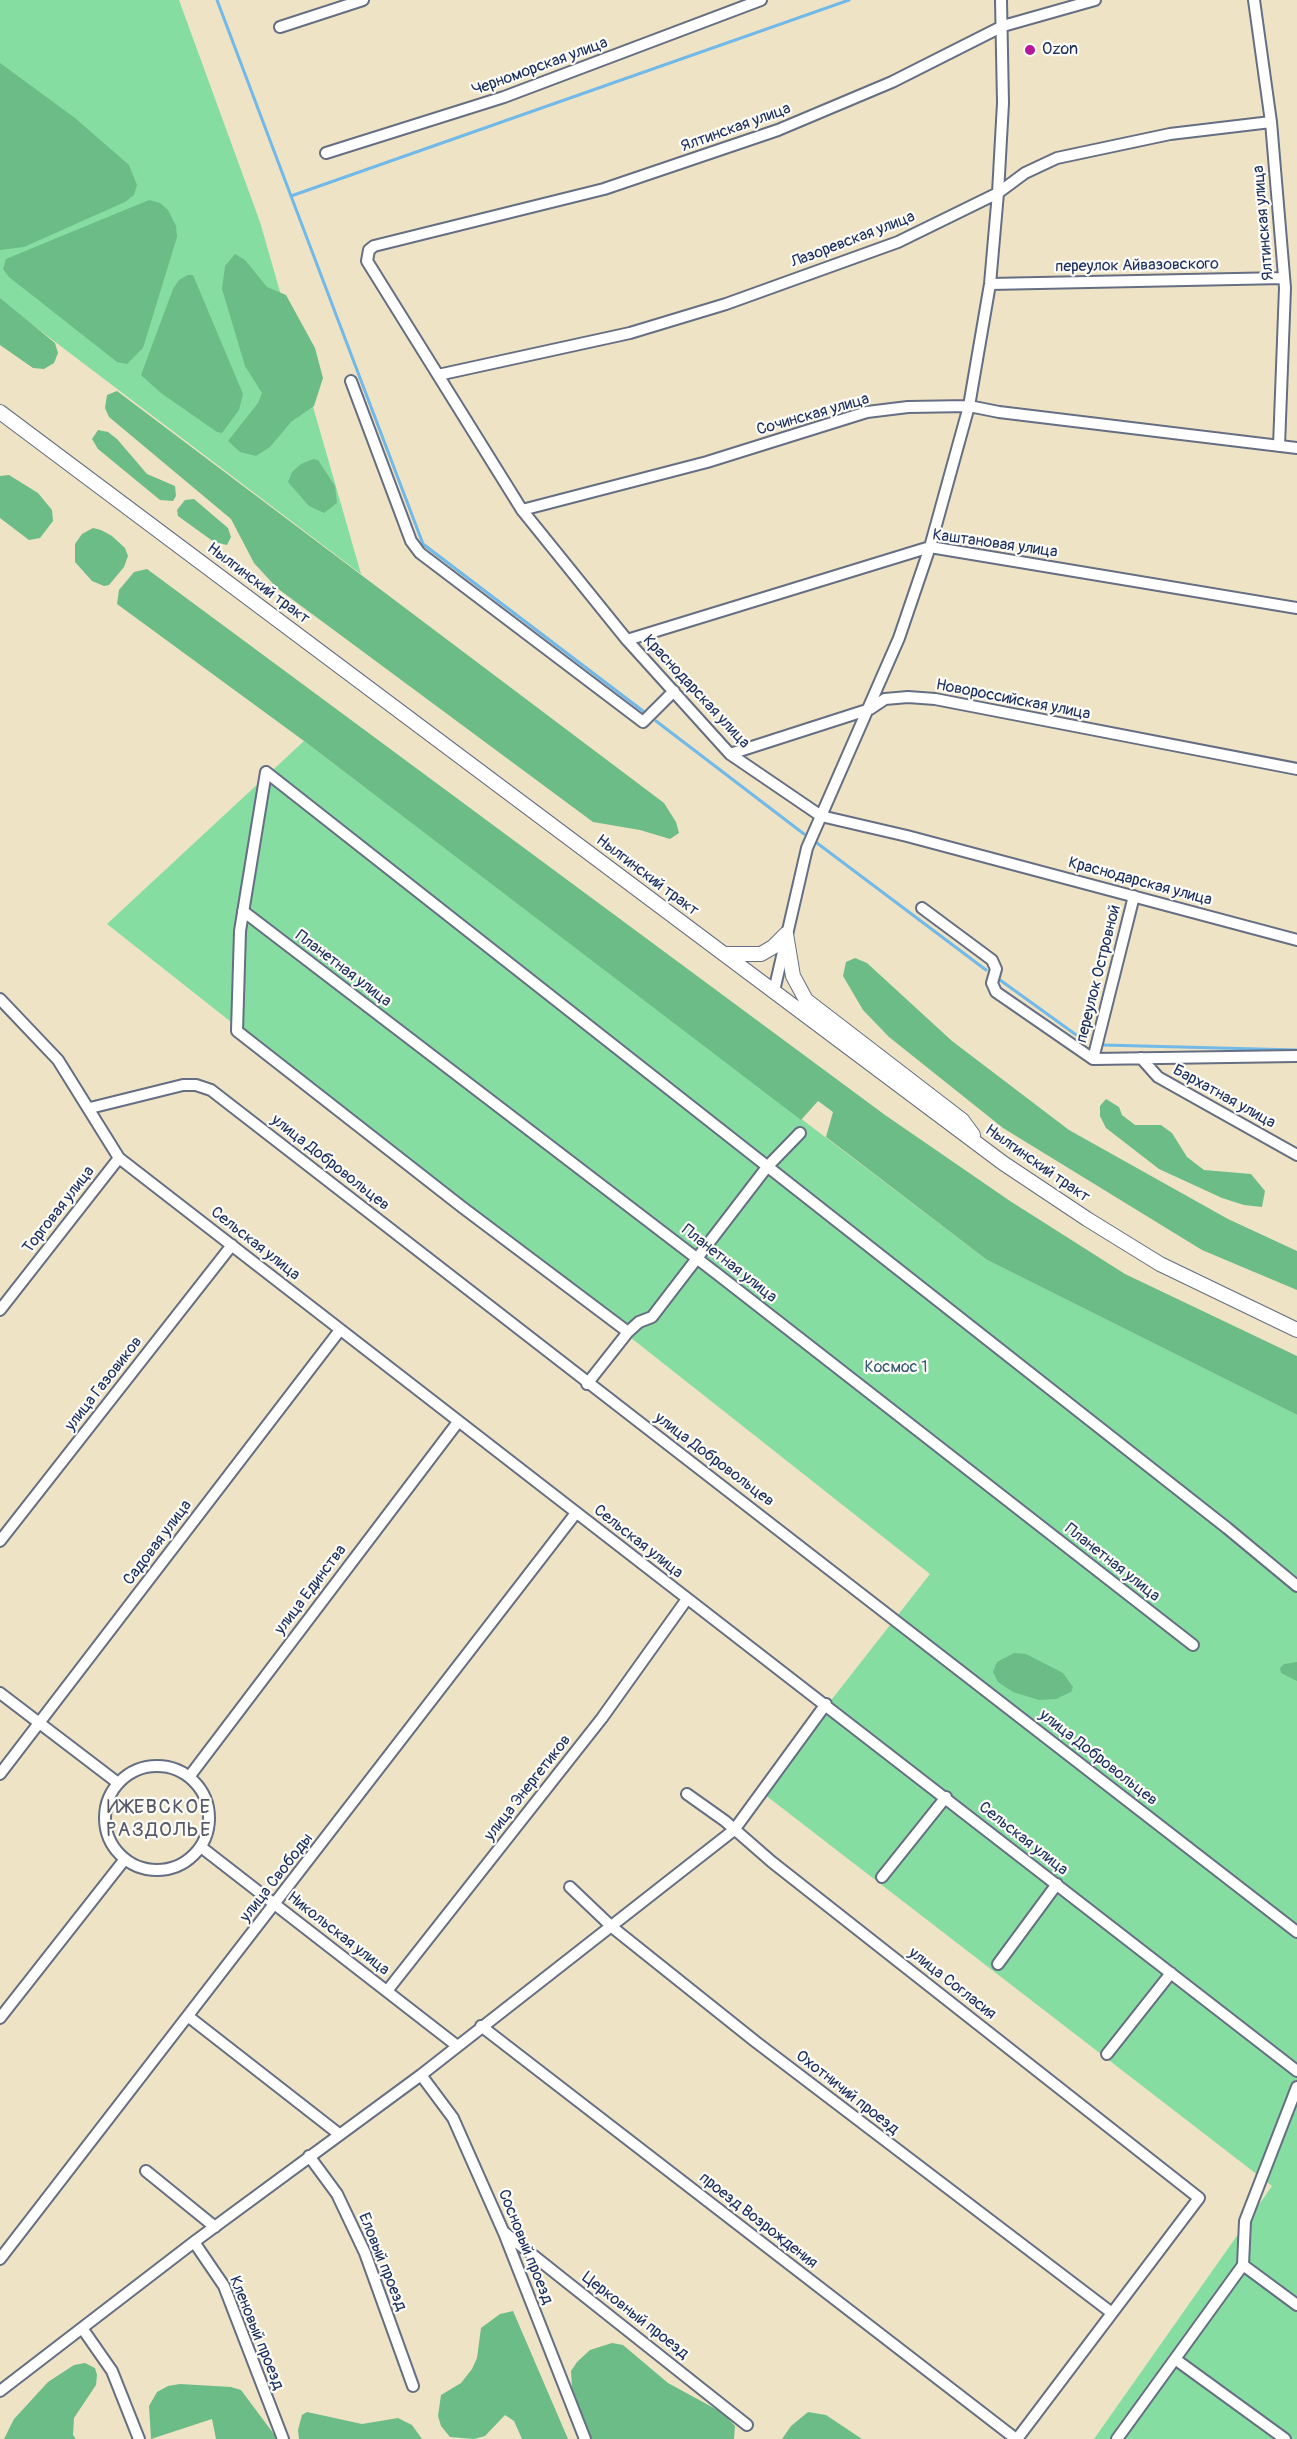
<!DOCTYPE html>
<html>
<head>
<meta charset="utf-8">
<style>
	body { margin:0 }
	canvas { display:block; background:#eee3c5 }
</style>
</head>
<body>
<canvas width="1297" height="2439"></canvas>
<script>
const ctx = document.querySelector('canvas').getContext('2d');
ctx.lineJoin = 'round';
function paint(path, color) { ctx.fillStyle = color; ctx.fill(path, 'evenodd'); }
const poly = rows => new Path2D(rows.map(r => 'M' + r).join(''));
function stroke(path, color, width, dash) { ctx.strokeStyle = color; ctx.lineWidth = width; ctx.lineCap = dash ? 'butt' : 'round'; ctx.setLineDash(dash || []); ctx.stroke(path); }
function label(font, color, halo, rows, align = 'center') {
  ctx.font = font + ' Pangolin,sans-serif'; ctx.lineWidth = 4.5; ctx.setLineDash([]); ctx.textBaseline = 'middle'; ctx.strokeStyle = halo; ctx.fillStyle = color; for (const [text, x, y, turn = 0] of rows) {
    ctx.save(); ctx.translate(x, y); ctx.rotate((+turn || 0) * Math.PI / 180); ctx.textAlign = isNaN(turn) ? turn : align; if (halo) ctx.strokeText(text, 0, 0); ctx.fillText(text, 0, 0); ctx.restore();
  }
}
paint(poly([
	[0,0,179,0,260,222,361,574,0,300],
	[304,741,987,1260,1297,1415,1297,2439,1094,2439,1272,2186,760,1791,930,1574,107,924]
]), '#85dda2');
paint(poly([
	[0,63,75,118,129,165,137,185,134,195,125,202,24,247,0,250],
	[149,200,160,203,168,210,176,226,177,237,143,348,127,364,117,362,9,277,3,269,6,259],
	[235,254,245,260,267,287,286,295,315,348,323,378,314,406,291,422,270,447,256,456,240,452,228,441,258,403,262,393,245,366,222,289,225,266],
	[188,275,193,275,243,394,239,410,222,433,217,432,161,393,141,375,173,289,179,280],
	[0,298,55,343,58,353,54,363,44,369,33,368,0,345],
	[117,391,664,803,676,822,679,833,670,839,640,830,593,822,277,588,254,563,231,519,109,417,105,408,107,395],
	[98,430,108,432,117,439,147,474,175,486,176,496,173,501,160,500,98,449,92,439],
	[313,459,318,460,335,486,337,503,324,513,309,506,288,482,292,472,301,464],
	[9,475,38,493,52,510,53,521,40,538,29,540,0,518,0,476],
	[194,499,228,528,231,537,227,545,214,542,178,516,177,510,185,500],
	[93,528,101,530,112,536,125,548,128,556,124,567,109,585,104,586,92,581,75,562,75,544,82,534],
	[147,569,885,1115,1010,1201,1125,1274,1297,1356,1297,1415,987,1260,826,1137,833,1112,818,1101,801,1120,304,741,117,604,119,590,134,572],
	[855,958,867,963,952,1041,1069,1130,1228,1219,1297,1251,1297,1290,1202,1250,1003,1128,889,1037,863,1010,843,976,846,962],
	[1106,1099,1119,1107,1122,1115,1135,1125,1161,1125,1172,1133,1187,1157,1204,1170,1251,1174,1265,1191,1262,1207,1244,1205,1222,1198,1159,1169,1106,1128,1100,1116,1100,1106],
	[1014,1653,1026,1654,1063,1673,1073,1687,1071,1692,1056,1699,1039,1700,1013,1692,998,1682,993,1672,997,1662],
	[1297,1662,1297,1681,1281,1673,1280,1668,1284,1664],
	[513,2311,568,2439,522,2439,514,2421,505,2415,485,2436,474,2439,450,2437,441,2426,438,2416,441,2395,461,2383,472,2369,477,2358,481,2328,500,2314],
	[612,2343,623,2345,668,2383,723,2413,735,2426,734,2439,592,2439,572,2388,571,2371,577,2362,590,2350],
	[85,2363,95,2368,97,2375,96,2385,74,2418,73,2435,76,2439,4,2439,14,2419,48,2382,74,2365],
	[180,2384,231,2387,241,2390,276,2437,275,2439,216,2439,212,2419,151,2439,149,2406,157,2392,168,2386],
	[307,2412,362,2424,398,2418,412,2425,422,2439,299,2439,298,2430,302,2415],
	[808,2412,826,2415,862,2439,782,2439,791,2426]
]), '#6cbc88');
stroke(poly([
	[217,0,291,196,849,0],
	[291,196,423,544,643,711],
	[656,721,804,834],
	[817,843,986,970],
	[1000,980,1086,1042],
	[1103,1045,1297,1050]
]), '#70b9e8', 3);
const minor = poly([
	[1095,0,1003,26,892,82,778,130,604,189,374,246,369,250,367,261,522,510,627,640,730,754,821,816,907,836,1297,940],
	[1254,0,1271,122,1285,288,1279,446],
	[280,27,363,0],
	[326,153,504,97,761,0],
	[990,284,1284,278],
	[438,375,630,333,726,304,898,242,998,193,1025,173,1057,158,1170,134,1271,122],
	[351,381,411,541,420,553,643,722,674,691],
	[522,510,707,462,867,412,908,407,969,406,999,412,1297,448],
	[627,640,930,547,1297,608],
	[730,754,870,709,885,699,908,697,935,699,1297,769],
	[922,908,992,960,996,969,992,983,996,992,1093,1059,1297,1056],
	[243,911,716,1273,1193,1645],
	[774,991,807,848,899,638,930,547,969,406,990,284,998,193,1003,103,1001,0],
	[0,999,58,1060,119,1158,1297,2071],
	[1141,1058,1158,1077,1297,1155],
	[1093,1059,1134,896],
	[90,1108,183,1085,196,1085,211,1090,1297,1932],
	[0,1310,119,1158],
	[628,1332,462,1207,237,1031,240,931,266,772,1227,1528,1297,1586],
	[587,1384,628,1332,639,1322,652,1317,767,1167,800,1133],
	[0,1541,232,1245],
	[0,1693,118,1783],
	'105 1818a52 52 0 1 1 104 0a52 52 0 1 1-104 0Z',
	[0,1774,340,1330],
	[189,1777,458,1422],
	[687,1794,725,1821,772,1862,1199,2198,1017,2439],
	[201,1847,456,2045],
	[882,1877,946,1797],
	[570,1887,612,1927,756,2042,1112,2313],
	[998,1964,1057,1884],
	[387,1991,602,1718,687,1599],
	[189,2017,339,2134],
	[0,2018,125,1859],
	[481,2026,1016,2439],
	[1107,2054,1171,1973],
	[421,2075,453,2118,504,2233,585,2439],
	[309,2156,337,2194,365,2253,413,2386],
	[146,2171,215,2227],
	[505,2233,747,2425],
	[194,2242,224,2286,283,2439],
	[0,2259,576,1513],
	[1243,2265,1297,2305],
	[82,2328,112,2371,139,2439],
	[1175,2359,1285,2439],
	[0,2391,194,2242,421,2075,734,1830,826,1704],
	[1117,2439,1243,2265,1245,2221,1297,2087]
]);
const secondary = poly([
	[0,412,1003,1163,1087,1219,1160,1264,1297,1330],
	[786,934,793,976,806,1000,962,1120,973,1135],
	[724,954,761,954,773,947,786,934]
]);
stroke(minor, '#656e82', 14);
stroke(secondary, '#656e82', 16);
stroke(minor, '#fff', 10);
stroke(secondary, '#fff', 14);
for (const [x, y, r, color] of [
	[1030,50,6,"#b5179e"]
]) { const dot = new Path2D(); dot.arc(x, y, r, 0, 2 * Math.PI); ctx.fillStyle = color; ctx.fill(dot); stroke(dot, '#fdfcf7', 2); }
label('16px', '#1b2f5e', '#fdfcf7', [
	["Ozon",1042,50]
], 'left');
label('16px', '#1b2f5e', '#fdfcf7', [
	["Черноморская улица",540,67,-20],
	["Ялтинская улица",736,128,-20],
	["Ялтинская улица",1264,223,-95],
	["Лазоревская улица",853,240,-21],
	["переулок Айвазовского",1137,266,-1],
	["Сочинская улица",813,415,-16],
	["Каштановая улица",995,544,8],
	["Нылгинский тракт",258,584,37],
	["Краснодарская улица",696,692,47],
	["Новороссийская улица",1013,700,11],
	["Нылгинский тракт",647,876,37],
	["Краснодарская улица",1140,882,15],
	["Планетная улица",343,969,37],
	["переулок Островной",1099,974,-76],
	["Бархатная улица",1224,1097,29],
	["улица Добровольцев",330,1163,38],
	["Нылгинский тракт",1037,1164,35],
	["Торговая улица",59,1210,-52],
	["Сельская улица",255,1244,38],
	["Планетная улица",729,1264,38],
	["улица Газовиков",104,1384,-52],
	["улица Добровольцев",714,1460,37],
	["Сельская улица",638,1542,38],
	["Садовая улица",158,1543,-53],
	["Планетная улица",1112,1563,38],
	["улица Единства",311,1590,-53],
	["улица Добровольцев",1098,1758,38],
	["улица Энергетиков",528,1788,-52],
	["Сельская улица",1023,1839,38],
	["улица Свободы",277,1878,-52],
	["Никольская улица",338,1934,38],
	["улица Согласия",952,1984,38],
	["Охотничий проезд",847,2093,38],
	["проезд Возрождения",758,2221,38],
	["Сосновый проезд",525,2247,68],
	["Еловый проезд",382,2262,68],
	["Церковный проезд",635,2316,38],
	["Кленовый проезд",256,2333,68]
]);
label('16px', '#365a6f', '#fdfcf7', [
	["Космос 1",896,1368]
]);
ctx.letterSpacing = '1.5px';
label('20px', '#555867', '#fdfcf7', [
	["ИЖЕВСКОЕ",159,1808],
	["РАЗДОЛЬЕ",159,1831]
]);
ctx.letterSpacing = '0px';
</script>
</body>
</html>
